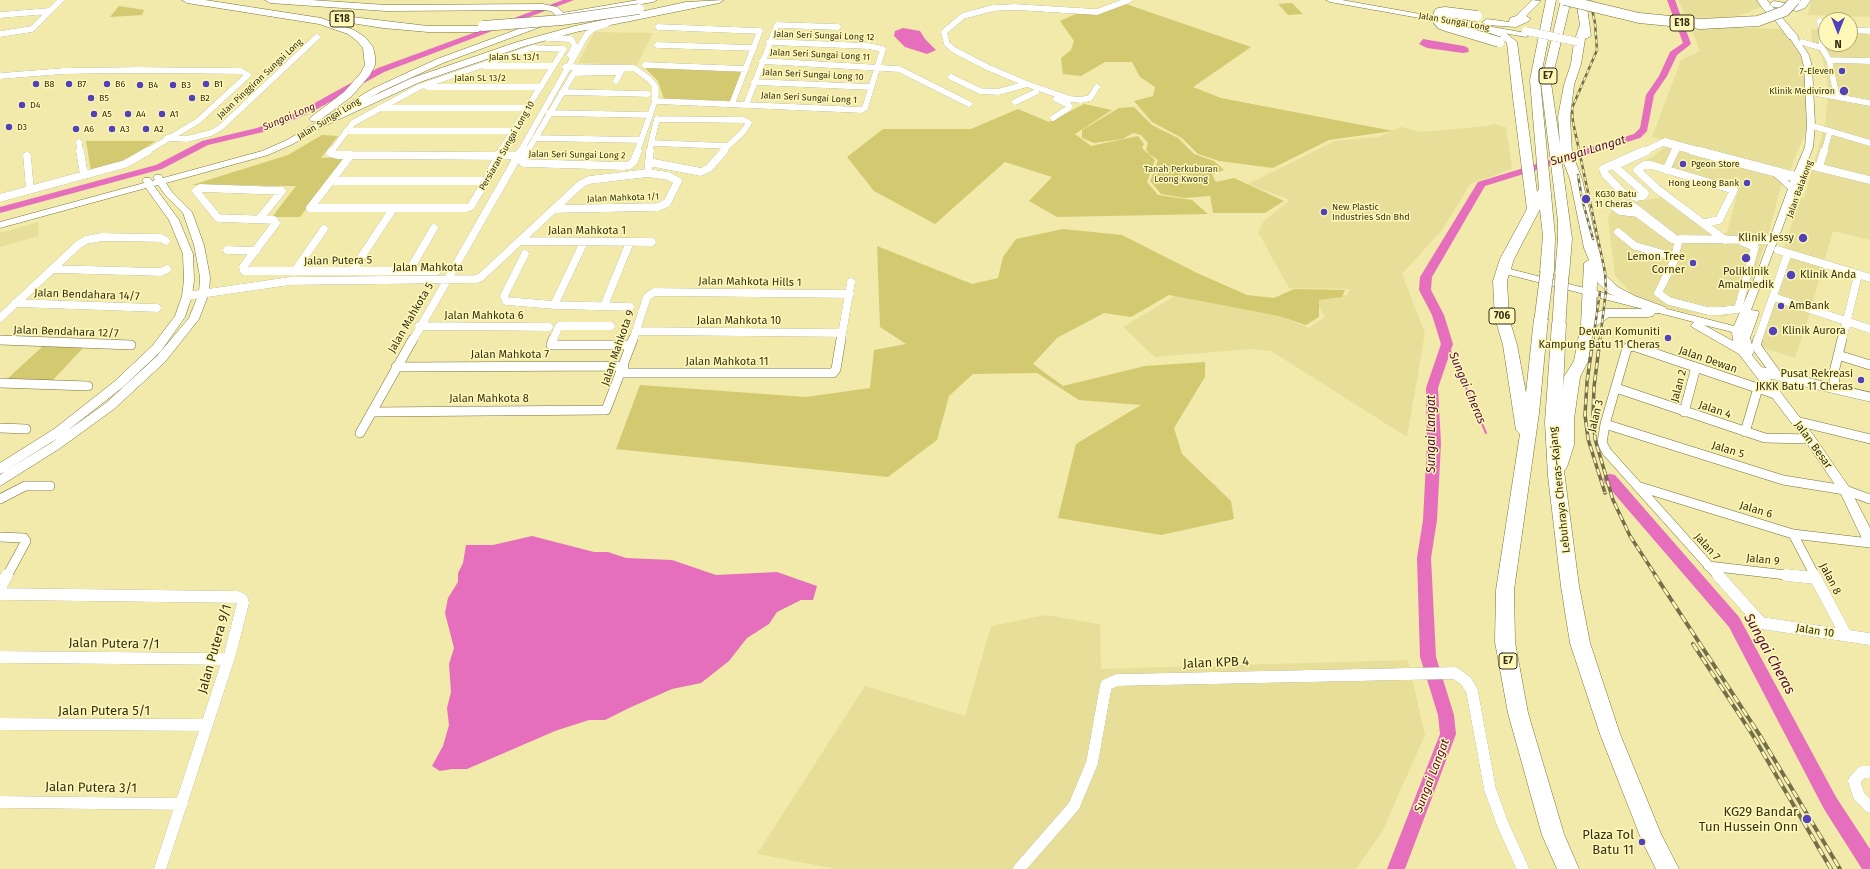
<!DOCTYPE html>
<html>
<head>
<meta charset="utf-8">
<style>
	body { margin:0 }
	#map { position:relative; width:1870px; height:869px; overflow:hidden; background:#f1eaab; font-family:"Fira Sans",sans-serif }
	canvas { display:block }
	.north { position:absolute; left:1818px; top:12px; width:40px; height:40px; box-sizing:border-box; background:#fff8b8; border:1px solid #ada877; border-radius:50%; rotate:180deg; font-size:11px; font-weight:700; line-height:16px; text-align:center; color:#322f16 }
	.north::after { content:''; display:block; margin:auto; width:14px; height:18px; background:#5142b9; clip-path:polygon(50% 0,100% 100%,50% 72%,0 100%) }
</style>
</head>
<body>
<div id="map">
<canvas width="1870" height="869"></canvas>
<div class="north">N</div>
</div>
<script>
const ctx = document.querySelector('canvas').getContext('2d');
ctx.lineJoin = 'round';
function paint(path, color) { ctx.fillStyle = color; ctx.fill(path, 'evenodd'); }
const poly = rows => new Path2D(rows.map(r => 'M' + r).join(''));
function stroke(path, color, width, dash) { ctx.strokeStyle = color; ctx.lineWidth = width; ctx.lineCap = dash ? 'butt' : 'round'; ctx.setLineDash(dash || []); ctx.stroke(path); }
function label(font, color, halo, rows, align = 'center') {
  ctx.font = font + ' "Fira Sans",sans-serif'; ctx.lineWidth = 3; ctx.setLineDash([]); ctx.textBaseline = 'middle'; ctx.strokeStyle = halo; ctx.fillStyle = color; for (const [text, x, y, turn = 0] of rows) {
    ctx.save(); ctx.translate(x, y); ctx.rotate((+turn || 0) * Math.PI / 180); ctx.textAlign = isNaN(turn) ? turn : align; if (halo) ctx.strokeText(text, 0, 0); ctx.fillText(text, 0, 0); ctx.restore();
  }
}
paint(poly([
	[1678,0,1757,0,1762,7,1741,15,1720,18,1686,17],
	[1812,0,1870,0,1870,17,1807,15],
	[1690,26,1784,29,1802,56,1803,69,1808,92,1806,132,1789,172,1652,137,1681,60,1700,51],
	[1811,29,1826,30,1826,44,1850,44,1850,31,1870,32,1870,240,1833,231,1807,322,1795,358,1759,346,1790,253,1783,251,1800,198,1804,198,1825,125,1828,97,1830,97,1823,58,1812,43],
	[594,32,653,33,637,65,578,63],
	[1494,124,1506,127,1512,169,1470,184,1443,229,1402,274,1425,333,1407,437,1271,351,1252,349,1155,357,1123,327,1175,296,1279,315,1309,328,1325,317,1314,299,1347,295,1350,289,1289,288,1258,232,1264,221,1290,200,1248,184,1334,141,1378,137,1401,127,1421,132,1488,126],
	[1666,146,1771,171,1782,182,1767,239,1741,311,1723,317,1682,312,1634,296,1615,276,1608,218,1614,205,1664,197,1716,233,1727,233,1738,190,1642,161,1651,158],
	[38,222,39,236,0,247,0,233],
	[1045,615,1100,624,1101,669,1408,660,1425,735,1382,832,1356,869,836,869,757,854,865,686,965,716,991,626]
]), '#e7df99');
paint(poly([
	[1292,3,1303,14,1288,15,1278,4],
	[1126,4,1251,47,1193,87,1221,98,1393,131,1329,140,1273,168,1219,161,1198,154,1182,138,1152,122,1134,101,1153,96,1155,87,1140,77,1132,62,1105,62,1081,76,1063,74,1061,58,1071,50,1074,41,1060,21,1078,13],
	[119,6,144,10,142,15,110,17],
	[644,67,742,70,730,101,664,99,658,81],
	[1084,104,1112,110,1075,134,1091,146,1138,136,1144,144,1142,148,1155,160,1147,182,1158,195,1192,200,1208,214,1057,217,1029,201,1052,177,1005,162,935,224,874,191,847,157,883,129,971,129,1018,109,1049,122],
	[1134,107,1152,125,1178,138,1194,154,1214,161,1224,170,1212,175,1216,182,1234,178,1284,201,1265,213,1213,213,1210,196,1184,198,1161,194,1150,181,1158,160,1149,154,1146,149,1148,143,1141,135,1133,133,1123,139,1094,143,1082,138,1082,130,1119,108],
	[322,135,338,136,321,158,347,157,300,217,272,217,296,186,192,185,288,155],
	[86,141,156,141,126,160,91,172],
	[1063,229,1122,235,1197,273,1247,295,1274,298,1294,289,1345,290,1342,297,1319,300,1319,317,1306,325,1279,316,1169,295,1131,317,1104,313,1057,338,1033,364,1063,386,1145,366,1205,362,1205,377,1174,428,1182,454,1231,501,1234,519,1161,535,1058,518,1076,444,1141,405,1079,400,1037,373,973,374,949,396,937,440,888,477,616,449,640,385,806,397,870,388,874,350,906,344,880,327,877,246,972,284,998,278,1003,257,1016,239],
	[43,346,84,347,51,382,6,380]
]), '#d3c971');
paint(poly([
	[903,28,920,31,925,39,936,50,927,54,905,47,894,36,895,31],
	[1423,39,1464,46,1468,48,1469,52,1463,53,1427,48,1419,44],
	[532,536,594,552,608,552,626,558,672,560,716,575,777,572,817,586,813,600,801,600,777,612,769,624,747,638,729,661,701,683,672,689,629,708,605,720,589,720,555,731,467,769,452,769,440,771,432,766,443,746,449,725,447,708,451,692,449,664,454,648,445,613,448,598,458,582,458,573,463,563,466,545,493,545]
]), '#e56fbc');
stroke(poly([
	[1447,344,1486,433]
]), '#e56fbc', 2);
paint(poly([
	[563,0,574,0,384,72,308,114,263,132,208,145,162,169,0,213,0,207,156,165,202,141,257,128,302,110,378,68,563,0],
	[1667,0,1675,0,1691,44,1677,55,1667,76,1654,95,1647,131,1640,138,1485,186,1432,277,1431,290,1444,315,1453,344,1438,388,1441,443,1437,520,1431,558,1436,657,1454,715,1456,734,1405,869,1387,869,1440,734,1438,715,1420,657,1417,558,1423,520,1427,443,1426,388,1441,344,1432,315,1419,290,1420,277,1478,182,1634,134,1640,128,1646,95,1659,76,1670,52,1683,43,1667,0],
	[1610,474,1615,475,1739,617,1836,797,1870,849,1870,869,1862,869,1824,809,1729,627,1605,483,1603,479,1605,475,1610,474]
]), '#e56fbc');
const streetFar3 = poly([
	[0,15,49,11],
	[1820,21,1822,48,1829,60,1837,97],
	[658,27,760,31,732,104],
	[1850,30,1870,31],
	[0,34,32,29,61,0],
	[547,38,571,39,575,46,570,55],
	[1802,42,1822,48],
	[657,45,754,48],
	[1829,60,1870,61],
	[762,61,899,69,969,104],
	[645,65,746,69],
	[484,66,553,66],
	[565,67,634,68,649,79,655,86,655,101,637,152],
	[0,76,64,71,137,70,241,71,248,75,198,121,146,152],
	[951,77,980,91,998,92,1027,84],
	[754,82,871,87],
	[427,87,541,87],
	[1097,87,1090,98,1081,100,1070,99,1027,84,987,67,954,50,947,44,944,32,963,16,993,8,1015,7,1097,12,1129,0],
	[562,92,648,94],
	[1816,93,1870,103],
	[655,101,861,110,865,108,883,49,868,46,769,42],
	[1015,102,1036,92],
	[746,105,777,25,838,27],
	[379,108,528,108],
	[549,113,649,115],
	[1053,118,1069,108,1069,105,1056,99],
	[657,119,744,120,749,123,742,133,728,146,651,143,657,119],
	[1816,127,1870,143],
	[346,131,512,131],
	[167,138,187,139,211,133,220,128,317,37],
	[535,138,640,140],
	[79,142,80,152],
	[331,152,353,123,419,87,532,48,564,49,500,152],
	[520,152,587,34,593,29,607,24],
	[527,152,574,73,621,72,616,81],
	[650,152,651,143],
	[723,152,728,146],
	[1642,152,1665,141,1705,152],
	[1644,152,1663,143,1696,152],
	[1674,152,1677,146],
	[1824,152,1830,131]
]);
const streetFar2 = poly([
	[80,151,84,175],
	[332,151,330,153,337,155,351,155],
	[528,151,522,161,523,163,623,166,630,165,634,161,638,151],
	[1643,151,1603,169,1605,174,1623,193,1636,197,1643,196,1645,193,1614,166,1647,151],
	[1692,151,1803,180],
	[1701,151,1804,178],
	[351,155,498,156],
	[351,155,310,208,467,208,471,206,486,181,498,156],
	[27,156,30,190],
	[498,156,501,151],
	[498,156,517,155],
	[649,162,701,172,709,168,724,151],
	[1809,165,1870,180],
	[1819,167,1824,151],
	[1666,170,1675,151],
	[648,173,650,151],
	[648,173,668,176,678,181,667,203,658,207,554,209,581,184,589,180,648,173],
	[331,181,486,181],
	[0,198,125,164,148,151],
	[260,218,282,191,200,188,196,191,218,218,274,220,276,223,243,267,244,271,437,271],
	[1705,223,1719,220,1734,190,1651,165,1644,165,1637,170,1657,189,1725,240],
	[1618,232,1635,246,1675,257],
	[1672,239,1637,213,1620,211,1614,207,1614,205,1625,204,1634,207,1674,238],
	[1680,239,1774,240],
	[521,241,652,242],
	[1678,243,1674,261,1658,293,1669,301,1708,311,1721,311,1738,309,1755,247,1743,242],
	[227,250,256,251],
	[1778,250,1870,278],
	[525,254,504,296,506,301,554,305,630,307],
	[52,269,161,272,167,269],
	[352,271,393,209],
	[409,271,434,228],
	[294,272,324,229],
	[187,296,290,281,476,279,481,277,554,209],
	[1773,297,1870,329],
	[15,303,157,308],
	[554,305,584,242],
	[604,306,630,242],
	[0,318,78,245,86,240,102,237,161,238,166,241],
	[419,326,549,327],
	[636,331,841,333],
	[0,340,9,340],
	[413,340,521,151],
	[553,340,559,326,611,326],
	[633,340,647,297,654,292,850,294],
	[841,340,851,282],
	[1758,340,1788,253],
	[1842,340,1858,275]
]);
const streetFar1 = poly([
	[553,339,551,345,631,345],
	[1758,339,1756,346,1777,375],
	[0,340,131,345],
	[1838,355,1870,365],
	[396,367,624,366],
	[1758,371,1870,397],
	[621,373,833,373,836,369,841,339],
	[0,383,88,386],
	[1616,388,1765,438,1810,439],
	[1835,388,1834,372,1842,339],
	[372,412,606,410,633,339],
	[1684,412,1696,367],
	[1796,421,1870,439],
	[1605,424,1783,480,1845,490,1870,499],
	[0,428,26,429],
	[1745,432,1758,388],
	[360,433,413,339],
	[1637,486,1793,534,1870,543],
	[0,499,25,486,50,486],
	[1793,534,1815,576],
	[0,537,24,538,26,541,7,576],
	[1708,566,1795,576],
	[1718,576,1607,452,1602,443,1605,424,1627,348,1633,346,1775,394]
]);
const street = poly([
	[1718,575,1761,623,1870,639],
	[1786,575,1815,578],
	[1814,575,1846,635],
	[0,588,7,575],
	[0,594,238,597,242,599,243,603,230,654,160,869],
	[0,657,228,659],
	[0,724,207,725],
	[1870,772,1862,772,1854,781,1859,796,1870,807],
	[0,802,182,804],
	[1019,869,1074,806,1092,763,1106,685,1117,680,1455,673,1466,681,1472,691,1490,789,1503,825,1523,869]
]);
const secondary = poly([
	[638,0,657,0,653,2,567,17,443,63,380,92,293,144,268,155,166,183,172,192,192,212,204,245,210,277,209,293,199,319,165,362,114,409,59,449,0,486,0,475,4,472,0,474,0,463,54,429,115,381,153,345,175,316,182,296,184,280,183,254,169,220,146,188,0,228,0,222,144,183,142,180,144,178,150,178,152,181,155,180,153,177,155,175,161,175,163,178,262,151,287,140,374,88,437,59,562,13,638,0],
	[158,185,166,196,183,213,194,245,200,277,199,293,189,318,157,356,106,403,67,431,123,387,161,351,185,317,192,296,194,280,193,254,179,220,154,186,158,185],
	[58,438,51,443,7,470,58,438],
	[1326,0,1342,0,1526,33,1530,35,1526,37,1330,2,1326,0],
	[1790,35,1797,37,1809,55,1812,67,1815,125,1813,147,1751,310,1758,311,1759,313,1750,338,1754,352,1752,355,1814,436,1849,487,1870,528,1870,546,1865,545,1840,492,1806,442,1739,354,1692,327,1691,325,1694,322,1506,274,1505,272,1510,269,1734,326,1760,265,1788,189,1769,172,1773,169,1776,170,1790,182,1805,147,1807,125,1804,67,1801,55,1789,37,1790,35],
	[1704,325,1732,332,1733,341,1704,325]
]);
const highway = poly([
	[182,0,205,0,321,18,354,30,365,37,373,47,375,56,375,65,370,75,352,96,319,121,412,78,517,42,575,26,686,2,724,0,719,3,576,32,525,46,420,82,320,128,314,125,318,122,311,121,309,119,311,117,344,92,360,74,365,65,363,48,357,41,348,34,319,24,187,3,182,0],
	[265,0,311,0,386,5,543,4,557,7,567,16,565,18,559,18,551,11,543,10,386,11,270,3,265,0],
	[1532,0,1541,1,1526,16,1531,19,1529,21,1516,27,1487,25,1482,22,1487,19,1509,22,1510,18,1516,16,1532,0],
	[1546,0,1556,0,1540,80,1555,236,1554,272,1552,275,1547,276,1542,275,1540,272,1543,236,1540,209,1514,259,1507,281,1509,318,1517,345,1526,393,1534,319,1536,316,1541,315,1546,316,1548,319,1539,413,1514,590,1515,642,1528,713,1564,834,1579,869,1557,869,1542,835,1508,713,1495,642,1496,590,1520,434,1516,430,1503,345,1495,318,1493,281,1500,259,1527,209,1513,98,1507,43,1500,37,1490,33,1458,25,1456,23,1461,20,1496,29,1506,33,1517,42,1537,192,1539,189,1530,80,1546,0],
	[1561,0,1571,0,1551,83,1560,144,1558,117,1564,85,1571,64,1574,42,1580,25,1576,0,1586,0,1591,36,1585,39,1581,64,1574,85,1570,117,1572,153,1582,179,1598,248,1602,257,1604,274,1618,287,1635,296,1665,307,1667,310,1665,313,1655,313,1653,316,1648,317,1609,317,1595,327,1588,361,1580,377,1574,419,1574,445,1567,467,1564,471,1579,586,1590,643,1620,734,1661,834,1679,869,1656,869,1642,841,1600,734,1570,643,1561,586,1548,476,1545,422,1552,323,1554,320,1559,318,1564,320,1566,323,1563,389,1564,377,1574,361,1581,325,1584,263,1589,260,1584,248,1570,179,1561,156,1572,239,1569,275,1567,278,1562,279,1557,278,1555,275,1558,239,1558,221,1541,83,1561,0],
	[1597,282,1608,293,1643,309,1606,309,1596,313,1597,282],
	[1757,0,1767,0,1797,35,1798,37,1797,39,1789,39,1775,20,1763,9,1757,0],
	[1801,0,1811,0,1805,8,1797,11,1774,7,1769,4,1774,1,1796,5,1801,0],
	[335,15,428,26,478,26,483,29,478,32,428,32,383,28,332,20,330,18,332,16,335,15]
]);
stroke(streetFar3, '#7a7337', 6);
stroke(streetFar2, '#7a7337', 8);
stroke(streetFar1, '#7a7337', 10);
stroke(street, '#7a7337', 12);
stroke(secondary, '#7a7337', 1);
stroke(highway, '#7a7337', 1);
stroke(streetFar3, '#fff', 6);
stroke(streetFar2, '#fff', 8);
stroke(streetFar1, '#fff', 9);
stroke(street, '#fff', 12);
paint(secondary, '#fff');
paint(highway, '#fff');
const railFar2 = poly([
	[1590,0,1595,23,1597,50,1572,108,1573,122,1605,272,1606,290,1600,340],
	[1578,175,1582,199,1593,239],
	[1593,340,1600,292]
]);
const railFar1 = poly([
	[1593,339,1587,382,1585,415,1588,439,1605,493],
	[1600,339,1594,387,1593,414,1595,439,1613,500,1630,536,1656,576]
]);
const rail = poly([
	[1655,575,1759,734,1840,869],
	[1693,644,1752,734,1831,869]
]);
stroke(railFar2, '#746f49', 2.5);
stroke(railFar1, '#746f49', 3.5);
stroke(rail, '#746f49', 4);
stroke(railFar2, '#fff8b8', 1.5, [4]);
stroke(railFar1, '#fff8b8', 2, [6]);
stroke(rail, '#fff8b8', 2.5, [8]);
const secondaryBridge = poly([
	[1526,31,1579,42]
]);
const highwayBridgeFar1 = poly([
	[1564,0,1639,18,1701,24,1758,21,1785,11,1795,0],
	[1477,16,1445,12,1439,13,1437,19,1441,24,1449,27,1499,42],
	[483,26,562,20,639,9]
]);
const highwayBridge = poly([
	[1541,319,1547,272],
	[1559,323,1562,275]
]);
stroke(secondaryBridge, '#7a7337', 8, []);
stroke(highwayBridgeFar1, '#7a7337', 11, []);
stroke(highwayBridge, '#7a7337', 14, []);
stroke(secondaryBridge, '#fff', 8);
stroke(highwayBridgeFar1, '#fff', 10);
stroke(highwayBridge, '#fff', 13);
for (const [x, y, r, color] of [
	[1842,71,4,"#5142b9"],
	[36,84,4,"#5142b9"],
	[69,84,4,"#5142b9"],
	[107,84,4,"#5142b9"],
	[206,84,4,"#5142b9"],
	[140,85,4,"#5142b9"],
	[173,85,4,"#5142b9"],
	[1844,91,5,"#5142b9"],
	[91,98,4,"#5142b9"],
	[192,98,4,"#5142b9"],
	[22,105,4,"#5142b9"],
	[94,114,4,"#5142b9"],
	[128,114,4,"#5142b9"],
	[162,114,4,"#5142b9"],
	[9,127,4,"#5142b9"],
	[76,129,4,"#5142b9"],
	[112,129,4,"#5142b9"],
	[146,129,4,"#5142b9"],
	[1683,164,4,"#5142b9"],
	[1747,183,4,"#5142b9"],
	[1586,199,5,"#5142b9"],
	[1324,212,4,"#5142b9"],
	[1803,238,5,"#5142b9"],
	[1746,258,5,"#5142b9"],
	[1693,263,4,"#5142b9"],
	[1791,275,5,"#5142b9"],
	[1781,306,4,"#5142b9"],
	[1773,331,5,"#5142b9"],
	[1668,338,4,"#5142b9"],
	[1861,380,4,"#5142b9"],
	[1807,819,5,"#5142b9"],
	[1642,842,4,"#5142b9"]
]) { const dot = new Path2D(); dot.arc(x, y, r, 0, 2 * Math.PI); ctx.fillStyle = color; ctx.fill(dot); stroke(dot, '#fff8b8', 1.5); }
label('9px', '#322f16', '#fff8b8', [
	["Jalan Sungai Long",1454,22,10],
	["Jalan Seri Sungai Long 12",824,36,2],
	["Jalan Seri Sungai Long 11",820,55,3],
	["Jalan SL 13/1",514,57],
	["Jalan Seri Sungai Long 10",813,75,3],
	["Jalan SL 13/2",480,78],
	["Jalan Pinggiran Sungai Long",260,79,-43],
	["Jalan Seri Sungai Long 1",809,98,3],
	["Jalan Sungai Long",329,119,-31],
	["Persiaran Sungai Long 10",507,146,-60],
	["Jalan Seri Sungai Long 2",577,155,1],
	["Jalan Balakong",1800,189,-70],
	["Jalan Mahkota 1/1",623,198,-2]
]);
label('9px', '#322f16', '#fff8b8', [
	["7-Eleven",1834,71,"right"],
	["B8",44,84],
	["B7",77,84],
	["B6",115,84],
	["B1",214,84],
	["B4",148,85],
	["B3",181,85],
	["Klinik Mediviron",1835,91,"right"],
	["B5",99,98],
	["B2",200,98],
	["D4",30,105],
	["A5",102,114],
	["A4",136,114],
	["A1",170,114],
	["D3",17,127],
	["A6",84,129],
	["A3",120,129],
	["A2",154,129],
	["Pgeon Store",1691,164],
	["Hong Leong Bank",1739,183,"right"],
	["KG30 Batu",1595,194],
	["11 Cheras",1595,204],
	["New Plastic",1332,207],
	["Industries Sdn Bhd",1332,217]
], 'left');
label('9px', '#434027', '#fff8b8', [
	["Tanah Perkuburan",1181,169],
	["Leong Kwong",1181,179]
]);
for (const [x, y, w] of [
	[342,19,24],
	[1682,23,24],
	[1548,76,18],
	[1502,316,26],
	[1508,661,18]
]) { const box = new Path2D(); box.roundRect(x - w / 2, y - 8, w, 16, 3); ctx.fillStyle = '#fff8b8'; ctx.fill(box); stroke(box, '#322f16', 1); }
label('bold 10px', '#322f16', null, [
	["E18",342,19],
	["E18",1682,23],
	["E7",1548,76],
	["706",1502,316],
	["E7",1508,661]
]);
label('italic 10px', '#52063d', '#fff8b8', [
	["Sungai Long",289,117,-23]
]);
label('11px', '#322f16', '#fff8b8', [
	["Jalan Mahkota 1",587,231],
	["Jalan Putera 5",338,261,-1],
	["Jalan Mahkota",428,268],
	["Jalan Mahkota Hills 1",750,282,1],
	["Jalan Bendahara 14/7",87,295,2],
	["Jalan Mahkota 6",484,316],
	["Jalan Mahkota 5",411,318,-60],
	["Jalan Mahkota 10",739,321],
	["Jalan Bendahara 12/7",66,332,2],
	["Jalan Mahkota 9",618,348,-71],
	["Jalan Mahkota 7",510,355],
	["Jalan Dewan",1708,360,19],
	["Jalan Mahkota 11",727,362],
	["Jalan 2",1679,386,-75],
	["Jalan Mahkota 8",489,399],
	["Jalan 4",1715,410,19],
	["Jalan 3",1596,416,-76],
	["Jalan Besar",1813,445,54],
	["Jalan 5",1728,450,17],
	["Lebuhraya Cheras–Kajang",1560,490,-96],
	["Jalan 6",1756,510,17],
	["Jalan 7",1707,547,48],
	["Jalan 9",1763,560,6],
	["Jalan 8",1830,579,62],
	["Jalan 10",1815,631,9]
]);
label('11px', '#322f16', '#fff8b8', [
	["Klinik Jessy",1794,238],
	["Lemon Tree",1685,257],
	["Corner",1685,270],
	["Poliklinik",1746,272,"center"],
	["Amalmedik",1746,285,"center"],
	["Klinik Anda",1800,275,"left"],
	["AmBank",1789,306,"left"],
	["Klinik Aurora",1782,331,"left"],
	["Dewan Komuniti",1660,332],
	["Kampung Batu 11 Cheras",1660,345],
	["Pusat Rekreasi",1853,374],
	["JKKK Batu 11 Cheras",1853,387]
], 'right');
label('italic 12px', '#52063d', '#fff8b8', [
	["Sungai Langat",1588,151,-17],
	["Sungai Cheras",1467,388,67],
	["Sungai Langat",1432,434,-90],
	["Sungai Langat",1432,776,-69]
]);
label('13px', '#322f16', '#fff8b8', [
	["Jalan Putera 7/1",114,644,1],
	["Jalan Putera 9/1",215,649,-74],
	["Jalan KPB 4",1216,663,-2],
	["Jalan Putera 5/1",104,711],
	["Jalan Putera 3/1",91,788,1]
]);
label('13px', '#322f16', '#fff8b8', [
	["KG29 Bandar",1798,812],
	["Tun Hussein Onn",1798,827],
	["Plaza Tol",1634,835],
	["Batu 11",1634,850]
], 'right');
label('italic 14px', '#52063d', '#fff8b8', [
	["Sungai Cheras",1769,654,61]
]);
</script>
</body>
</html>
